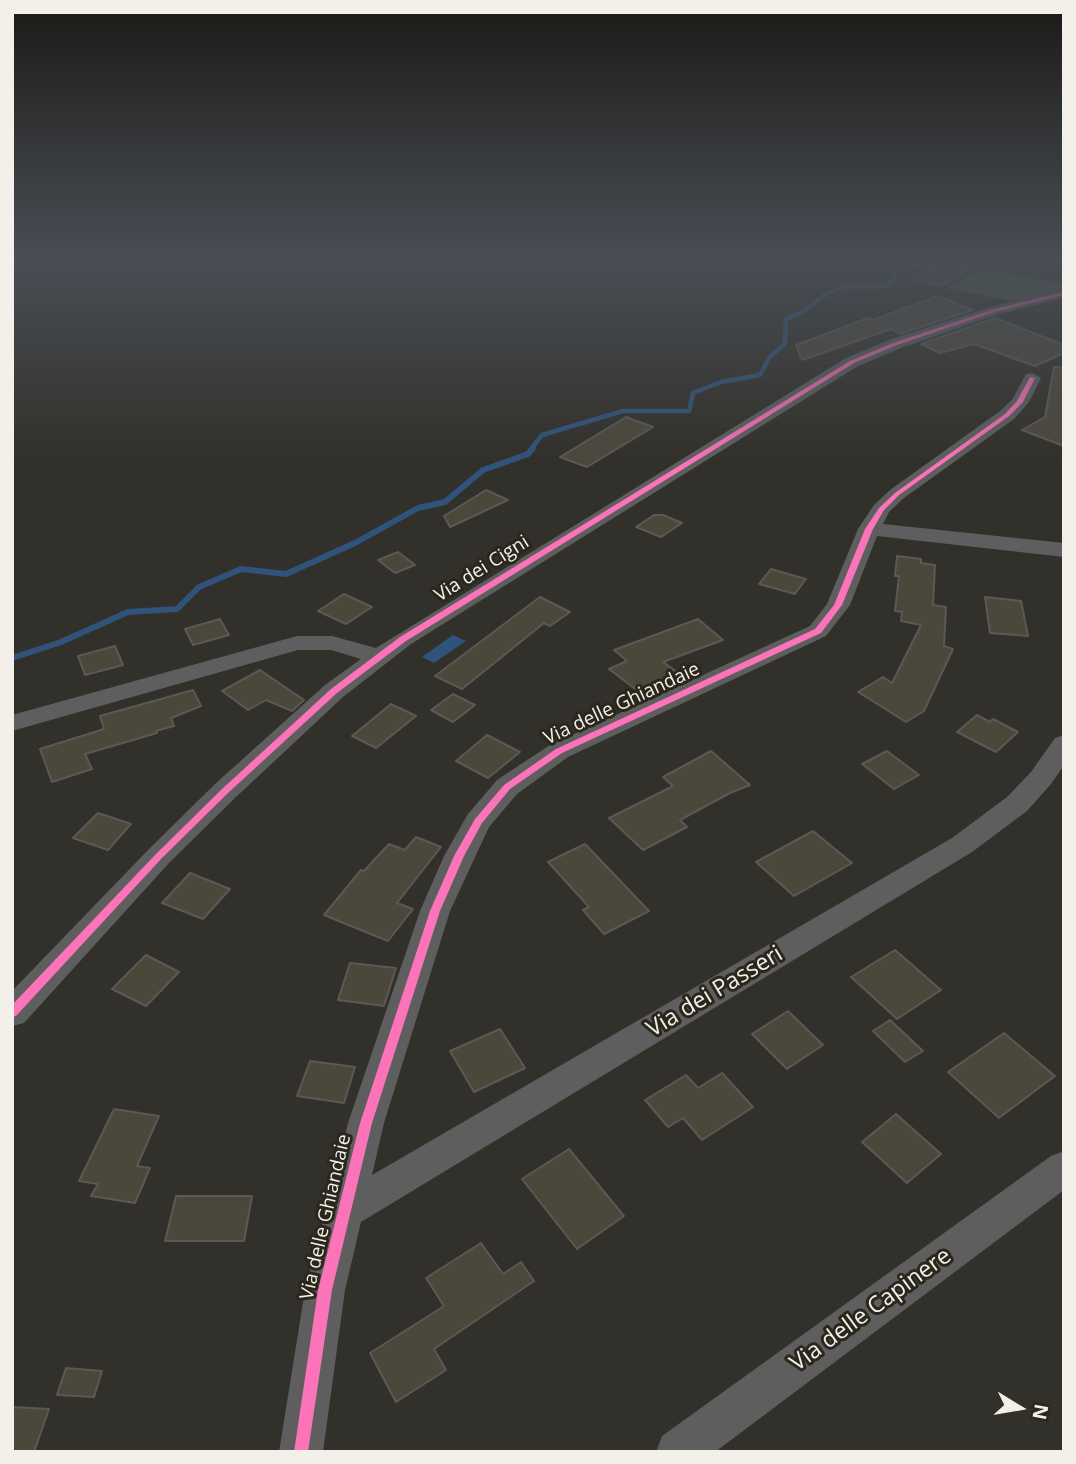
<!DOCTYPE html>
<html>
<head>
<meta charset="utf-8">
<style>
	body { margin:0 }
	#map { position:relative; width:1076px; height:1464px; overflow:hidden; background:#32302a; font-family:"Open Sans",sans-serif }
	canvas { display:block }
	.frame { position:absolute; inset:0; border:14px solid #f3f0ea; pointer-events:none }
	.north { position:absolute; left:985px; top:1373px; width:70px; height:70px; -webkit-text-stroke:5px #2c271d; paint-order:stroke; rotate:101deg; font-size:19px; font-weight:700; line-height:28px; text-align:center; color:#f3f0ea }
	.north::after { content:''; display:block; margin:auto; width:24px; height:32px; background:#f3f0ea; clip-path:polygon(50% 0,100% 100%,50% 72%,0 100%) }
</style>
</head>
<body>
<div id="map">
<canvas width="1076" height="1464"></canvas>
<div class="frame"></div>
<div class="north">N</div>
</div>
<script>
const ctx = document.querySelector('canvas').getContext('2d');
ctx.lineJoin = 'round';
function paint(path, color) { ctx.fillStyle = color; ctx.fill(path, 'evenodd'); }
const poly = rows => new Path2D(rows.map(r => 'M' + r).join(''));
function stroke(path, color, width, dash) { ctx.strokeStyle = color; ctx.lineWidth = width; ctx.lineCap = dash ? 'butt' : 'round'; ctx.setLineDash(dash || []); ctx.stroke(path); }
function label(font, color, halo, rows, align = 'center') {
  ctx.font = font + ' "Open Sans",sans-serif'; ctx.lineWidth = 6; ctx.setLineDash([]); ctx.textBaseline = 'middle'; ctx.strokeStyle = halo; ctx.fillStyle = color; for (const [text, x, y, turn = 0] of rows) {
    ctx.save(); ctx.translate(x, y); ctx.rotate((+turn || 0) * Math.PI / 180); ctx.textAlign = isNaN(turn) ? turn : align; if (halo) ctx.strokeText(text, 0, 0); ctx.fillText(text, 0, 0); ctx.restore();
  }
}
paint(poly([
	[982,268,1064,284,1064,290,1011,301,947,288]
]), '#485b41');
paint(poly([
	[453,635,466,641,434,663,422,657]
]), '#30537c');
stroke(poly([
	[531,449,542,435,623,411,689,411,693,393,721,382,760,375,769,358,785,343,786,319,802,312,826,294,844,287,887,286,894,280,896,269,911,259]
]), '#30537c', 4.5);
stroke(poly([
	[12,658,61,642,128,612,177,609,199,587,241,569,286,574,355,543,418,508,445,502,483,470,528,454,533,448]
]), '#30537c', 6);
const building = poly([
	[910,259,989,259,941,286,914,280,931,271,909,265,910,259],
	[937,296,973,310,900,334,891,329,802,360,796,345,868,318,873,320,937,296],
	[995,318,1064,345,1064,353,1035,366,974,344,940,353,921,344,995,318],
	[1054,367,1064,368,1064,446,1022,430,1045,417,1054,367],
	[626,417,653,427,587,467,560,457,626,417],
	[486,490,508,500,450,527,444,516,486,490],
	[654,515,663,515,682,523,661,537,636,527,654,515],
	[398,552,415,565,395,573,378,560,398,552],
	[897,556,921,559,921,563,935,565,933,605,946,607,944,646,953,649,924,711,906,722,858,692,883,677,892,683,921,625,901,621,902,612,895,611,899,576,895,576,897,556],
	[771,569,806,579,795,594,759,584,771,569],
	[344,594,372,607,346,624,318,611,344,594],
	[540,597,570,612,550,626,544,623,462,689,435,676,540,597],
	[985,597,1021,601,1028,636,990,633,985,597],
	[220,619,229,635,193,645,185,629,220,619],
	[698,619,723,640,663,662,677,672,638,691,609,669,627,661,614,650,698,619],
	[115,646,123,665,85,675,78,656,115,646],
	[260,670,304,700,292,711,266,700,248,710,222,691,260,670],
	[193,690,201,706,171,718,174,726,156,731,157,733,85,754,92,769,52,782,40,749,104,729,100,716,193,690],
	[453,694,475,705,453,722,431,710,453,694],
	[391,704,416,716,376,748,352,736,391,704],
	[977,715,990,722,993,719,1018,732,996,752,957,732,977,715],
	[487,735,520,752,488,778,456,761,487,735],
	[711,751,750,785,730,793,680,820,687,827,643,850,609,818,673,786,663,777,711,751],
	[887,751,919,775,894,789,862,764,887,751],
	[98,813,131,824,108,850,73,838,98,813],
	[813,831,852,863,794,896,756,862,813,831],
	[416,837,441,847,397,903,413,909,388,941,324,915,361,870,364,871,389,844,405,850,416,837],
	[585,844,609,869,649,911,604,934,583,910,589,907,548,862,585,844],
	[190,873,230,889,203,919,162,903,190,873],
	[895,950,941,990,897,1019,851,977,895,950],
	[146,955,179,972,146,1006,112,989,146,955],
	[350,963,396,968,384,1006,338,1000,350,963],
	[788,1011,823,1045,787,1069,752,1034,788,1011],
	[890,1020,923,1051,905,1062,873,1031,890,1020],
	[500,1029,525,1068,474,1092,450,1051,500,1029],
	[1004,1033,1055,1076,999,1118,948,1072,1004,1033],
	[310,1061,355,1067,344,1103,297,1096,310,1061],
	[722,1073,753,1107,702,1140,683,1118,668,1127,645,1100,686,1075,698,1088,722,1073],
	[114,1109,159,1116,137,1166,150,1168,135,1203,91,1196,98,1184,79,1181,114,1109],
	[896,1114,941,1154,907,1183,862,1142,896,1114],
	[569,1149,624,1216,577,1249,522,1179,569,1149],
	[176,1196,252,1196,244,1241,165,1241,176,1196],
	[481,1243,503,1274,521,1262,534,1281,434,1349,446,1370,396,1402,370,1353,444,1306,426,1278,481,1243],
	[66,1368,102,1371,94,1397,57,1395,66,1368],
	[12,1407,49,1409,34,1452,12,1452,12,1407]
]);
paint(building, '#4c473b');
stroke(building, '#5b5955', 2);
paint(poly([
	[1043,259,1064,259,1064,266,1045,262,1043,259],
	[1064,288,1064,298,999,314,901,348,858,366,411,644,343,697,235,798,169,863,24,1023,12,1026,12,991,149,849,215,784,325,685,361,659,331,650,298,650,12,731,12,715,297,636,332,636,376,648,846,358,889,340,987,308,1064,288],
	[1032,373,1041,378,1029,402,1014,419,904,498,889,512,883,524,1064,543,1064,557,877,536,850,605,826,636,568,757,517,794,489,827,450,911,384,1123,372,1175,952,838,1007,797,1031,772,1055,738,1064,735,1064,765,1051,784,1027,811,972,852,361,1222,345,1290,323,1452,279,1452,305,1290,348,1123,420,911,444,856,468,814,497,780,550,745,810,626,827,604,858,529,874,505,890,490,1000,411,1012,400,1026,374,1032,373],
	[1064,1151,1064,1190,715,1452,656,1452,662,1436,1051,1156,1064,1151]
]), '#5e5e5e');
paint(poly([
	[1064,292,1064,295,995,312,897,345,854,363,406,641,337,693,228,793,162,858,16,1016,12,1017,12,1005,156,854,222,789,331,689,400,637,850,361,893,343,991,310,1064,292],
	[1030,377,1035,378,1023,402,1009,416,899,495,884,510,873,529,842,605,821,633,562,753,510,789,482,823,464,856,440,911,372,1123,332,1290,308,1452,294,1452,318,1290,360,1123,430,911,454,856,475,819,504,785,556,749,815,629,834,605,865,529,879,508,895,493,1005,414,1017,401,1030,377]
]), '#fb73b8');
const sky = ctx.createLinearGradient(0, 0, 0, 464);
sky.addColorStop(0, '#1c1a17');
sky.addColorStop(0.56, '#494e55');
sky.addColorStop(1, '#494e5500');
ctx.fillStyle = sky;
ctx.fillRect(0, 0, 1076, 464);
label('19px', '#f3f0ea', '#2c271d', [
	["Via dei Cigni",482,569,-32],
	["Via delle Ghiandaie",622,704,-25],
	["Via delle Ghiandaie",326,1217,-77]
]);
label('23px', '#f3f0ea', '#2c271d', [
	["Via dei Passeri",715,992,-31],
	["Via delle Capinere",871,1310,-36]
]);
</script>
</body>
</html>
